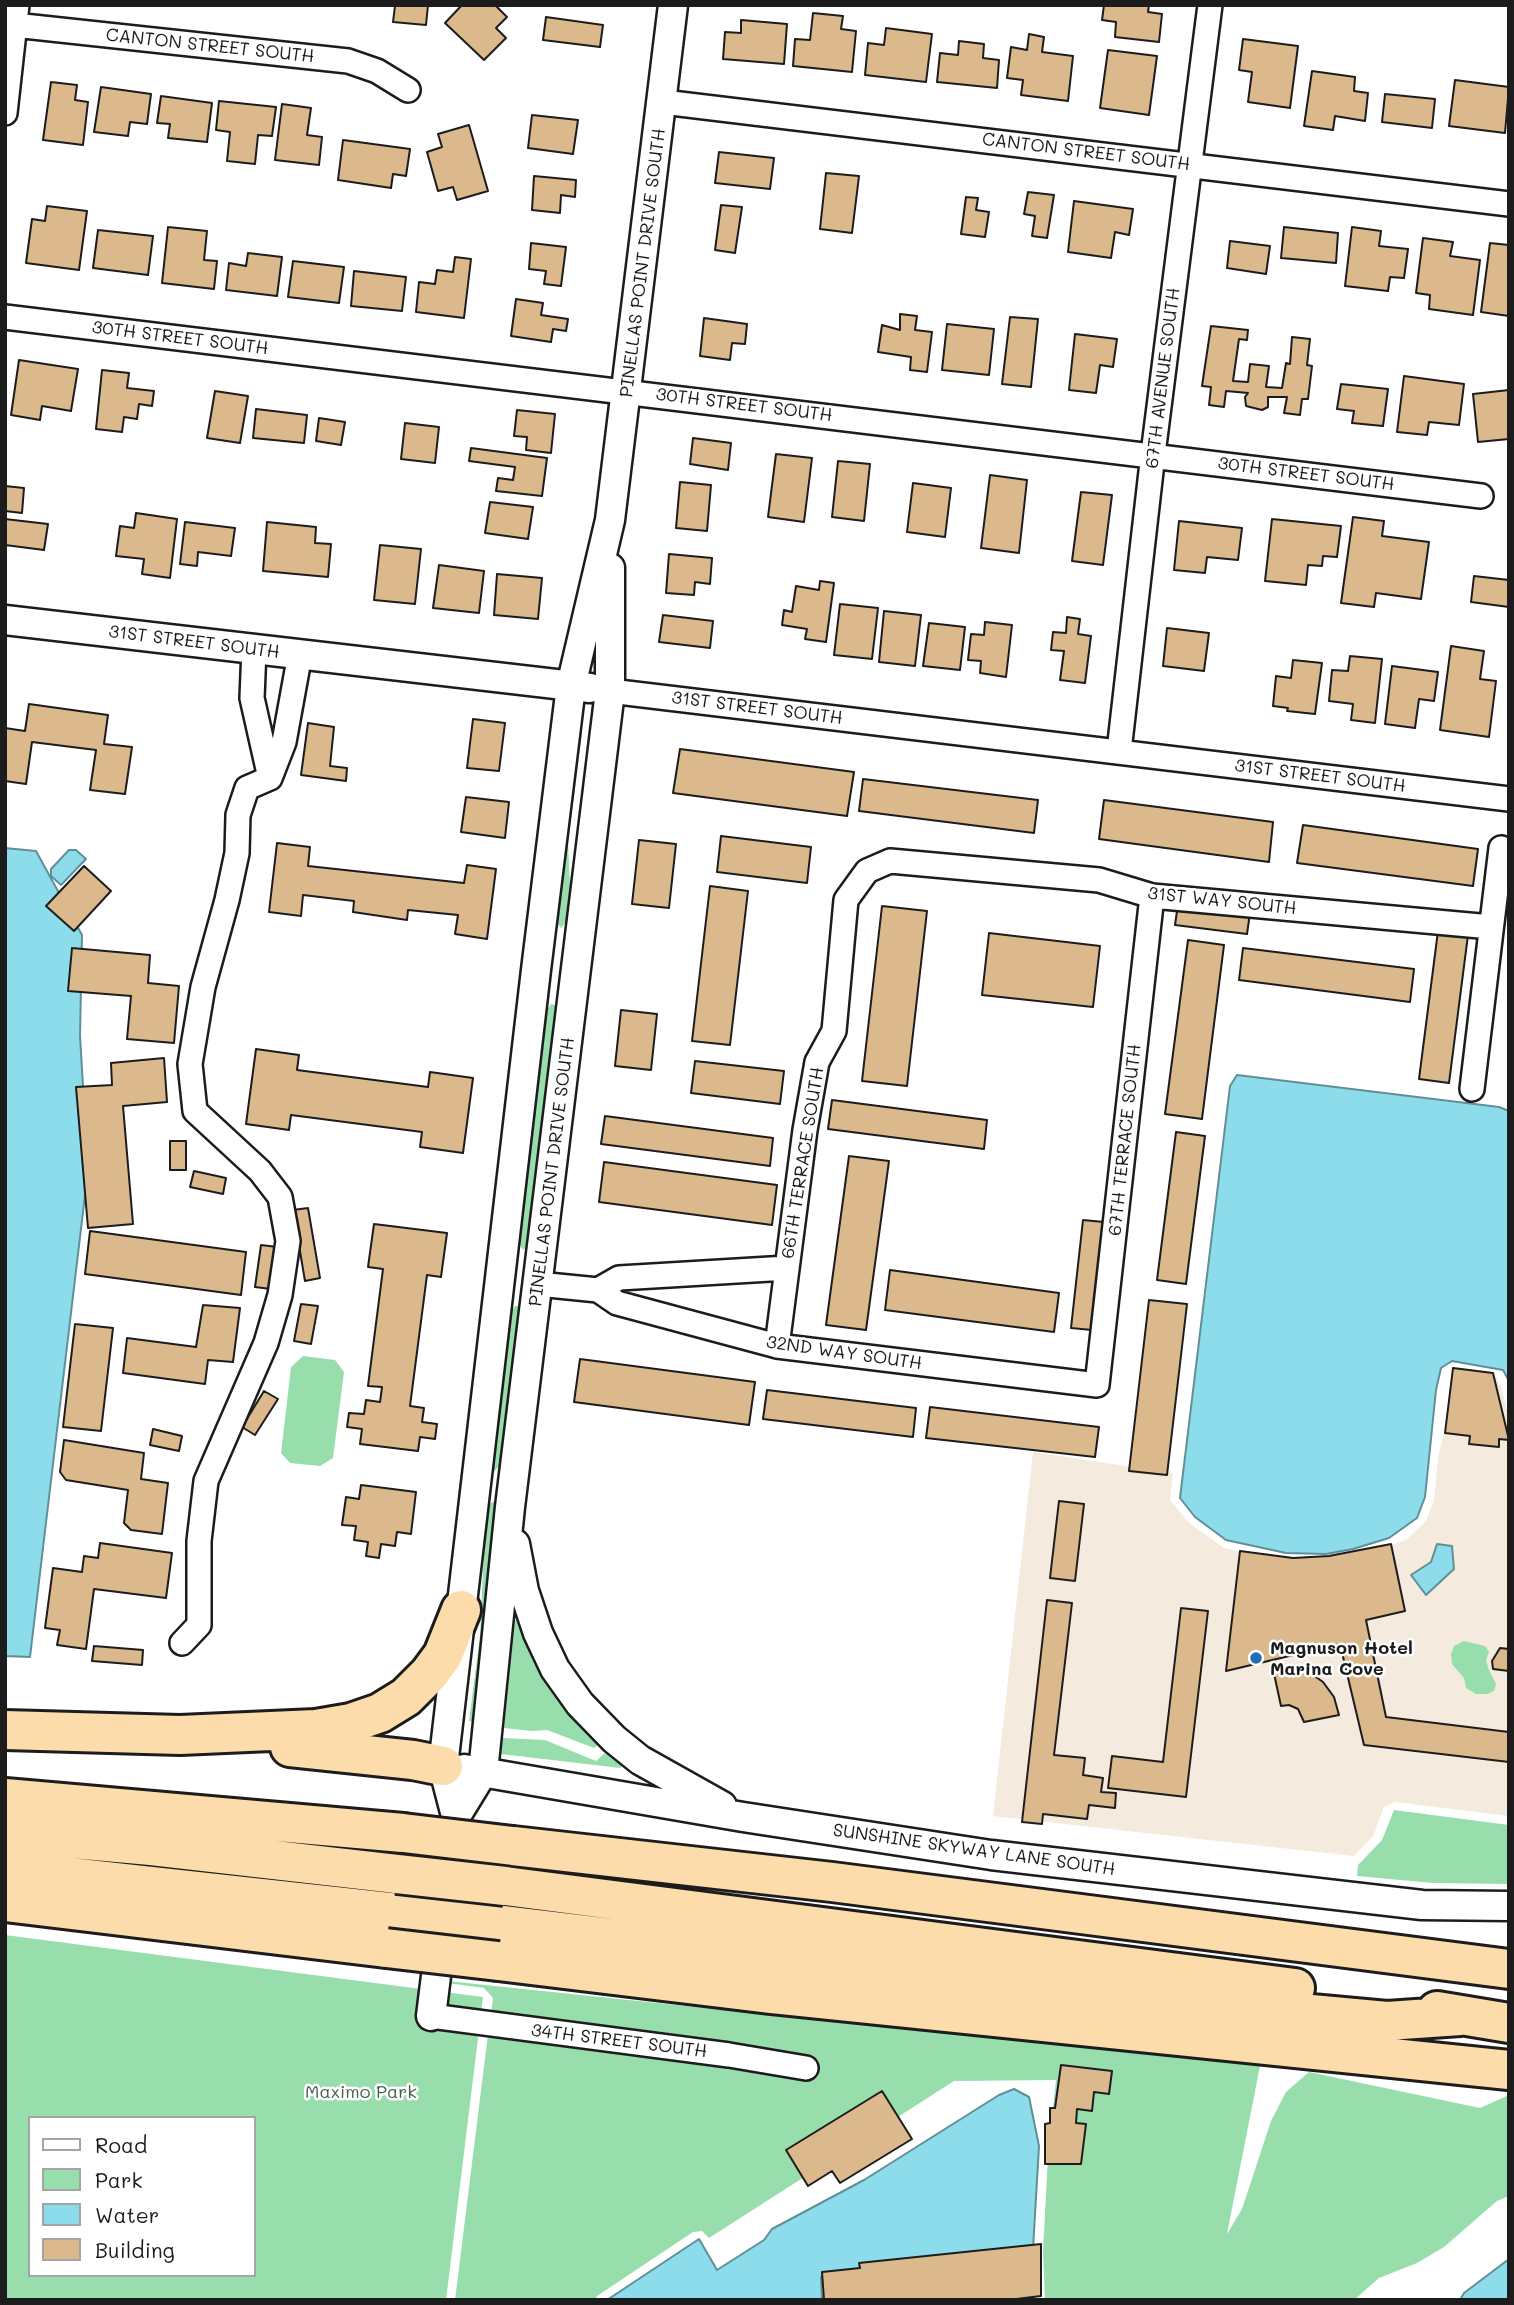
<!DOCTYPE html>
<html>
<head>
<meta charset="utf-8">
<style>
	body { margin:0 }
	#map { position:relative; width:1514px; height:2305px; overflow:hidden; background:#fff; font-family:Mali,sans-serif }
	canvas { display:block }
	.frame { position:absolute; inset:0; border:7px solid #1c1c1c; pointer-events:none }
	.legend { position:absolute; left:28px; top:2116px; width:228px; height:161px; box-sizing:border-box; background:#fff; border:2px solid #a4a4a4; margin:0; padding:9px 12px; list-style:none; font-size:21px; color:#1c1c1c }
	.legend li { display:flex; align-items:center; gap:14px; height:35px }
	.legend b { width:35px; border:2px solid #a4a4a4 }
</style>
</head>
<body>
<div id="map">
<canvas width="1514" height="2305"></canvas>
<div class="frame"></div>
<ul class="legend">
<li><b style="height:9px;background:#fff"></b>Road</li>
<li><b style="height:19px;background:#97deac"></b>Park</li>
<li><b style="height:19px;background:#8ddceb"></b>Water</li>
<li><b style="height:19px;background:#dbb98d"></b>Building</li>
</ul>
</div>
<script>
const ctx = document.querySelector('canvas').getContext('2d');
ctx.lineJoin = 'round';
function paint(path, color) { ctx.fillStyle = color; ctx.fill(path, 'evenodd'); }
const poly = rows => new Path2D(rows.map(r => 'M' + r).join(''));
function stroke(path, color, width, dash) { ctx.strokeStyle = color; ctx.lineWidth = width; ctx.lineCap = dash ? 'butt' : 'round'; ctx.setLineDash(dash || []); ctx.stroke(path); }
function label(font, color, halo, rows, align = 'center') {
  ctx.font = font + ' Mali,sans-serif'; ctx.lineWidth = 5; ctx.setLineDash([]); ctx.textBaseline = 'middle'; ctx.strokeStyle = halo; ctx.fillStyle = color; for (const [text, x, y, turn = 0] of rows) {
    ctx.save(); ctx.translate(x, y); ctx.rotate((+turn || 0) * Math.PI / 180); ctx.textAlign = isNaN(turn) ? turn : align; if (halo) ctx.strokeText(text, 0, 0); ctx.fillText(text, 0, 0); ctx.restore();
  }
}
paint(poly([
	[1461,1371,1497,1378,1502,1389,1509,1419,1509,1816,1395,1802,1384,1807,1373,1836,1354,1856,993,1816,1033,1452,1173,1473,1170,1500,1189,1523,1224,1548,1284,1561,1357,1557,1406,1540,1426,1521,1434,1500,1439,1452]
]), '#f4eadd');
paint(poly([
	[580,730,582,733,568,843,571,907,570,917,561,928,557,923,556,912],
	[551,1004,555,1005,557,1015,531,1242,523,1250,518,1241,544,1014],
	[515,1306,518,1306,520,1310,502,1463,490,1476,510,1314],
	[303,1356,335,1360,344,1372,333,1458,320,1466,290,1463,281,1453,291,1367],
	[500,1498,475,1722,469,1721,480,1635,486,1506],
	[515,1620,518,1620,533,1657,548,1686,572,1718,598,1745,594,1748,547,1730,532,1731,504,1728],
	[1464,1641,1485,1646,1489,1652,1486,1660,1488,1668,1496,1684,1494,1691,1487,1694,1476,1694,1466,1688,1464,1678,1452,1664,1451,1654,1454,1646],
	[503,1738,545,1740,596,1761,606,1752,622,1766,620,1768,501,1754],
	[1394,1810,1509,1825,1509,1884,1433,1883,1357,1876,1358,1865,1382,1840],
	[5,1935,483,1997,446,2300,5,2300],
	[30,2118,254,2118,254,2275,30,2275],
	[447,1981,1260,2066,1227,2234,1242,2209,1271,2121,1286,2092,1309,2072,1480,2108,1509,2095,1509,2196,1497,2201,1444,2247,1417,2263,1379,2278,1354,2300,1045,2300,1043,2251,1048,2157,1056,2080,954,2081,709,2238,702,2231,693,2232,597,2296,595,2300,455,2300,488,2034,727,2065,815,2079,818,2060,730,2045,491,2014,493,1998,484,1988,447,1983]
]), '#97deac');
const water = poly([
	[5,848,36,851,82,935,80,1036,88,1170,30,1657,5,1656,5,848],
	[69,850,76,850,86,859,61,885,51,876,51,869,69,850],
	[1237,1075,1499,1107,1509,1111,1509,1381,1503,1370,1452,1361,1441,1368,1436,1390,1425,1497,1417,1518,1389,1538,1353,1549,1326,1554,1286,1553,1226,1540,1195,1517,1180,1498,1230,1086,1237,1075],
	[1437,1544,1452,1546,1454,1569,1426,1595,1411,1575,1431,1562,1437,1544],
	[1014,2089,1029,2097,1039,2146,1033,2249,821,2277,822,2300,607,2300,699,2239,717,2270,764,2240,772,2229,864,2180,999,2095,1014,2089],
	[1509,2259,1509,2300,1460,2300,1464,2293,1509,2259]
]);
paint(water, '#8ddceb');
stroke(water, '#608f98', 2);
const building = poly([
	[385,5,428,5,426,25,393,22,395,6,385,5],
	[462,5,495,5,507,17,496,28,506,38,484,60,445,23,462,5],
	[1104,5,1149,5,1148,12,1162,14,1159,42,1115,37,1116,22,1102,20,1104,5],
	[813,13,843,16,841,29,856,31,852,72,793,66,795,39,810,40,813,13],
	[546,17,603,25,600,47,543,40,546,17],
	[741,20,787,24,784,64,723,59,725,32,741,33,741,20],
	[886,28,932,34,926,82,865,75,868,43,884,45,886,28],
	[1029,34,1044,37,1042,52,1073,56,1068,101,1021,95,1023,80,1007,78,1011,47,1027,50,1029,34],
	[1243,39,1298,46,1290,108,1248,102,1252,72,1239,70,1243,39],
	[959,41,984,44,983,58,999,60,997,88,937,82,940,53,958,55,959,41],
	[1108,50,1157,56,1149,115,1100,108,1108,50],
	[1312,71,1355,77,1354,91,1368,93,1365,121,1335,116,1333,130,1304,126,1312,71],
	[1455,80,1509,87,1505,133,1449,126,1455,80],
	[51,82,77,85,75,100,88,102,83,145,43,140,51,82],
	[101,87,151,94,147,124,130,122,128,136,94,132,101,87],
	[1385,94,1435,99,1432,128,1382,122,1385,94],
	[161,96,212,103,207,142,168,138,170,124,157,123,161,96],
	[219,101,276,107,272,136,258,135,255,164,227,161,230,132,216,130,219,101],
	[282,104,311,108,307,135,322,137,319,165,275,160,282,104],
	[532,115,578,120,573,154,528,148,532,115],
	[469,125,488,191,457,200,453,187,438,191,427,152,442,147,438,134,469,125],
	[343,140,410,149,406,176,393,174,391,188,338,180,343,140],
	[719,152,774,158,770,189,715,183,719,152],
	[826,173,859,176,852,233,820,229,826,173],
	[534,176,576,180,575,197,561,195,560,213,532,210,534,176],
	[1028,192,1054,195,1047,238,1032,236,1035,216,1024,214,1028,192],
	[966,197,978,198,976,210,989,212,985,237,961,234,966,197],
	[1074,201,1133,209,1129,235,1115,232,1111,258,1068,252,1074,201],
	[721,205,742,207,735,253,715,250,721,205],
	[47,206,87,211,79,270,26,263,32,219,45,221,47,206],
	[168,227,207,231,204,260,217,261,214,289,162,283,168,227],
	[1284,227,1338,233,1336,263,1281,258,1284,227],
	[1352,227,1381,231,1379,246,1408,249,1404,278,1390,277,1388,291,1345,286,1352,227],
	[98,230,153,236,148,275,93,268,98,230],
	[1423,238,1453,242,1450,256,1480,260,1473,315,1429,309,1430,295,1416,293,1423,238],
	[1230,241,1270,246,1266,274,1227,268,1230,241],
	[531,243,566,247,561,286,544,284,546,271,529,269,531,243],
	[1490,243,1509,245,1509,316,1481,312,1490,243],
	[248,253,282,257,277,296,226,290,229,263,246,266,248,253],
	[455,257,471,259,464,318,416,312,419,282,435,284,437,270,453,272,455,257],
	[293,261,344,267,339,303,288,297,293,261],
	[354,271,406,277,402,311,351,306,354,271],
	[516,299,543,303,541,315,568,319,566,331,553,329,551,342,511,336,516,299],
	[900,314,917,316,915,330,932,332,927,372,910,370,911,357,878,352,882,325,900,330,900,314],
	[1010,317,1038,319,1031,387,1002,384,1010,317],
	[704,318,747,324,745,344,732,343,730,360,700,356,704,318],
	[947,324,994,329,989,375,942,370,947,324],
	[1211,326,1248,330,1247,340,1239,339,1233,381,1248,382,1250,364,1269,366,1266,387,1282,388,1286,363,1290,364,1292,337,1310,339,1307,365,1312,366,1308,399,1302,399,1300,415,1284,413,1287,397,1268,397,1268,407,1262,410,1246,406,1245,397,1248,393,1226,391,1224,407,1209,405,1211,387,1202,386,1211,326],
	[1075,334,1117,339,1113,367,1100,365,1096,393,1069,390,1075,334],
	[19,360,78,369,71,411,42,406,40,420,11,415,19,360],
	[102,370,129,373,127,388,154,391,152,406,139,404,137,419,124,417,122,432,96,429,102,370],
	[1404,376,1464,384,1459,425,1429,422,1427,435,1397,432,1404,376],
	[1341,384,1388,389,1383,426,1352,423,1354,411,1337,409,1341,384],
	[1509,390,1509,439,1478,442,1473,394,1509,390],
	[215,391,248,396,240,443,207,438,215,391],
	[256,409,307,415,304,443,253,438,256,409],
	[517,410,555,414,551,453,526,450,527,437,514,436,517,410],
	[319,418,345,422,341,445,316,441,319,418],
	[405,423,439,427,435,463,401,459,405,423],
	[693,438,731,443,728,470,690,464,693,438],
	[471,448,547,458,542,496,496,491,498,478,513,480,515,467,469,461,471,448],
	[776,454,812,458,804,522,768,517,776,454],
	[838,461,870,464,864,521,832,517,838,461],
	[990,475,1027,480,1019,553,981,548,990,475],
	[680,482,711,485,707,531,676,528,680,482],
	[913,483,951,488,945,537,907,532,913,483],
	[5,486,24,488,22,513,5,511,5,486],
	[1081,492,1112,495,1103,565,1072,561,1081,492],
	[490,502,533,507,528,539,485,533,490,502],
	[136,513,177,519,170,578,142,574,144,559,116,556,120,526,134,528,136,513],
	[1353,517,1384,521,1382,536,1429,542,1421,599,1376,593,1374,607,1341,603,1353,517],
	[5,519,48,524,44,550,5,545,5,519],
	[1272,519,1341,526,1337,557,1323,556,1322,566,1308,565,1306,585,1265,581,1272,519],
	[1179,521,1242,528,1238,560,1207,557,1205,573,1174,570,1179,521],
	[185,522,235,528,231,556,198,552,197,566,180,564,185,522],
	[267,522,316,527,315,543,331,544,328,577,263,571,267,522],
	[380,545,421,549,415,604,374,600,380,545],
	[669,554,712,558,710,584,695,582,694,595,666,593,669,554],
	[439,565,484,571,479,613,433,608,439,565],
	[497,574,542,578,538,619,494,615,497,574],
	[1474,576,1509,580,1509,607,1471,602,1474,576],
	[820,581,834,583,826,642,805,639,807,629,782,625,784,610,792,612,796,586,819,590,820,581],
	[840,604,878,608,872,659,834,655,840,604],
	[884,611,921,615,915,666,879,662,884,611],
	[663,615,713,621,710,648,659,642,663,615],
	[1067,617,1080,619,1078,634,1091,636,1085,683,1060,680,1064,651,1051,650,1053,632,1066,633,1067,617],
	[985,622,1012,625,1006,677,980,673,981,661,968,660,971,634,984,635,985,622],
	[929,623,965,627,960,670,923,666,929,623],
	[1167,628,1209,633,1204,671,1163,666,1167,628],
	[1451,646,1484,651,1480,679,1496,681,1489,737,1440,730,1451,646],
	[1350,656,1382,659,1375,723,1351,720,1353,704,1329,701,1332,670,1348,671,1350,656],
	[1293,660,1322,663,1315,714,1287,711,1288,708,1273,706,1276,676,1291,678,1293,660],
	[1392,666,1438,672,1434,701,1419,699,1415,728,1385,724,1392,666],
	[29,704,108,715,104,744,132,747,125,794,90,790,96,750,32,742,26,784,5,781,5,728,25,731,29,704],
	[473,719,505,723,499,771,467,768,473,719],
	[308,723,334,727,330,766,347,768,346,781,301,775,308,723],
	[680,749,854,772,847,816,673,793,680,749],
	[863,779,1038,800,1034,833,859,811,863,779],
	[466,797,509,802,505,838,461,832,466,797],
	[1104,800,1273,822,1269,862,1099,839,1104,800],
	[1303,825,1478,849,1473,886,1297,863,1303,825],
	[721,836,811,847,807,883,717,872,721,836],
	[639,840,676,844,669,908,632,904,639,840],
	[277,843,310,847,308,866,464,883,467,865,496,869,487,939,455,934,458,915,408,910,407,920,353,912,354,901,303,895,301,916,269,912,277,843],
	[84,866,111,891,74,931,46,906,84,866],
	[710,886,748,891,730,1045,692,1041,710,886],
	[1178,904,1250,913,1247,934,1175,925,1178,904],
	[882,906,927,911,907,1086,862,1081,882,906],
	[1438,931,1468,935,1449,1083,1419,1079,1438,931],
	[989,933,1100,946,1093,1007,982,995,989,933],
	[1188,940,1224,945,1202,1119,1165,1114,1188,940],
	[72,948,150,955,148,983,179,986,174,1043,127,1039,131,996,68,991,72,948],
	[1243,948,1414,969,1410,1002,1239,980,1243,948],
	[621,1010,657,1014,651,1070,615,1066,621,1010],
	[256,1049,299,1055,297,1070,428,1087,430,1072,473,1078,463,1153,420,1147,422,1132,291,1115,289,1130,246,1124,256,1049],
	[164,1058,167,1102,123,1106,133,1224,88,1228,76,1087,112,1085,111,1063,164,1058],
	[695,1061,784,1071,780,1104,691,1093,695,1061],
	[832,1100,987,1120,984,1149,828,1129,832,1100],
	[605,1116,773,1138,770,1166,601,1144,605,1116],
	[1176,1132,1205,1136,1186,1284,1157,1280,1176,1132],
	[170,1141,186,1141,186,1170,170,1170,170,1141],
	[849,1156,889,1161,866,1330,826,1325,849,1156],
	[604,1162,777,1185,772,1225,599,1202,604,1162],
	[194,1171,226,1178,223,1194,190,1187,194,1171],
	[308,1208,320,1278,305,1281,293,1210,308,1208],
	[1083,1220,1104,1222,1092,1330,1071,1328,1083,1220],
	[374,1224,447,1233,441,1277,427,1275,410,1406,424,1408,422,1422,437,1424,435,1439,420,1437,418,1451,360,1444,362,1429,347,1427,349,1413,364,1414,366,1400,380,1402,382,1387,368,1386,383,1269,368,1267,374,1224],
	[90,1231,246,1252,241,1295,85,1274,90,1231],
	[261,1245,277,1247,271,1289,255,1287,261,1245],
	[890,1270,1059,1293,1054,1332,885,1310,890,1270],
	[1149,1300,1187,1304,1167,1475,1129,1471,1149,1300],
	[301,1304,318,1306,311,1344,294,1341,301,1304],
	[203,1305,240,1308,233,1362,208,1360,205,1384,123,1373,127,1338,196,1347,203,1305],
	[75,1324,113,1328,101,1431,63,1427,75,1324],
	[580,1359,755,1382,749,1425,574,1402,580,1359],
	[1453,1368,1493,1373,1509,1440,1499,1439,1499,1447,1469,1444,1470,1436,1445,1433,1453,1368],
	[767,1390,916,1408,913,1437,763,1419,767,1390],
	[264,1391,278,1399,255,1435,242,1427,264,1391],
	[930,1407,1099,1427,1095,1457,926,1438,930,1407],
	[153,1429,182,1436,179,1451,150,1445,153,1429],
	[64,1440,144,1453,141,1479,168,1483,162,1534,131,1530,124,1523,128,1490,66,1480,60,1472,64,1440],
	[361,1485,416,1492,411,1534,397,1532,395,1546,381,1544,379,1558,366,1556,368,1542,354,1540,356,1526,342,1525,346,1497,359,1499,361,1485],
	[1059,1501,1084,1504,1075,1581,1050,1578,1059,1501],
	[100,1543,172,1553,166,1598,94,1589,86,1649,57,1645,60,1630,45,1628,53,1568,82,1572,84,1556,98,1558,100,1543],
	[1391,1544,1405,1611,1366,1620,1386,1717,1509,1732,1509,1762,1364,1745,1340,1644,1226,1671,1240,1551,1293,1558,1329,1556,1391,1544],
	[1047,1600,1072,1603,1054,1755,1085,1758,1083,1775,1103,1778,1101,1792,1116,1793,1115,1808,1089,1805,1087,1819,1043,1814,1042,1824,1022,1822,1047,1600],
	[1181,1608,1208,1611,1186,1797,1108,1788,1112,1756,1163,1762,1181,1608],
	[94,1646,143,1650,142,1665,92,1661,94,1646],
	[1500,1648,1509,1649,1509,1671,1493,1669,1492,1661,1500,1648],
	[1291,1668,1309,1672,1323,1682,1334,1697,1339,1715,1304,1722,1298,1709,1289,1705,1281,1706,1273,1669,1291,1668],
	[1061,2065,1112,2071,1109,2094,1094,2092,1092,2111,1077,2109,1076,2123,1086,2124,1081,2164,1045,2164,1045,2124,1050,2123,1050,2108,1055,2108,1061,2065],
	[882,2091,912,2139,840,2183,832,2171,808,2186,786,2150,882,2091],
	[1041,2244,1041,2296,1008,2300,824,2300,822,2272,860,2268,859,2263,1041,2244]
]);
paint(building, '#dbb98d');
stroke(building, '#1c1c1c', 2);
const minor = poly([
	[5,24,348,61,377,71,408,90],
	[663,102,1509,204],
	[5,113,17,5],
	[5,317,1481,496],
	[254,649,252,698,270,778],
	[610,691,1509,799],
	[1119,751,1153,454,1210,5],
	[1472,1089,1501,848],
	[538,1284,598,1290,617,1303,777,1346,1097,1385,1152,896],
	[598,1290,619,1278,787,1268],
	[777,1346,805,1130,817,1062,834,1031,846,900,867,871,890,861,1099,880,1152,896,1491,927],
	[182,1643,199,1625,199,1541,206,1481,266,1343,280,1295,288,1241,280,1197,260,1171,195,1111,190,1064,203,987,227,900,237,853,238,815,247,788,270,778,284,742,300,654],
	[431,2016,729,2055,806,2068]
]);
const tertiary = poly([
	[5,620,590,688],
	[515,1544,524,1591,538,1633,555,1669,580,1704,614,1739,640,1760,722,1806],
	[464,1769,743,1817,991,1855,1422,1905,1509,1906],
	[456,1816,483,1772,510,1507,610,691,610,568],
	[431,2016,456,1816,443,1766,536,970,571,686,610,520,673,5]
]);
const motorway = poly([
	[5,1730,180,1735,316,1729,351,1723,380,1713,406,1697,429,1674,443,1655,461,1610],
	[290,1747,413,1760,443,1766],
	[5,1798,403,1833],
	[5,1833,151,1846,397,1874],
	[513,1846,832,1882,1509,1969],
	[5,1870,444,1918,1029,1988,1387,2021,1460,2016],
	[505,1886,1295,1988],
	[5,1902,386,1948],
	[498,1961,770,1994,1509,2070],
	[1437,2011,1509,2023]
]);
stroke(minor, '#1c1c1c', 28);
stroke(tertiary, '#1c1c1c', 33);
stroke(motorway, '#1c1c1c', 44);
stroke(minor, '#fff', 23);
stroke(tertiary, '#fff', 28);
stroke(motorway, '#fddcac', 38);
const motorwayBridge = poly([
	[403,1833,513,1846],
	[397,1874,505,1886],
	[386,1948,498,1961]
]);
stroke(motorwayBridge, '#1c1c1c', 44, []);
stroke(motorwayBridge, '#fddcac', 38);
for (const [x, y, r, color] of [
	[1256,1658,7,"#1f6fb2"]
]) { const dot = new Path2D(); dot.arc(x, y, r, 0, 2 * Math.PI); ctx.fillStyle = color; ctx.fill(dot); stroke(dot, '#fff', 2.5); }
label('18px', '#1c1c1c', '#fff', [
	["CANTON STREET SOUTH",210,46,6],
	["CANTON STREET SOUTH",1086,152,7],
	["PINELLAS POINT DRIVE SOUTH",643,263,-83],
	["30TH STREET SOUTH",180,338,7],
	["67TH AVENUE SOUTH",1163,378,-83],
	["30TH STREET SOUTH",744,405,7],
	["30TH STREET SOUTH",1306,474,7],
	["31ST STREET SOUTH",194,642,7],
	["31ST STREET SOUTH",757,708,7],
	["31ST STREET SOUTH",1320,776,7],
	["31ST WAY SOUTH",1222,901,6],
	["67TH TERRACE SOUTH",1125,1140,-84],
	["66TH TERRACE SOUTH",803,1163,-81],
	["PINELLAS POINT DRIVE SOUTH",552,1172,-83],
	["32ND WAY SOUTH",844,1353,8],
	["SUNSHINE SKYWAY LANE SOUTH",974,1850,8],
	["34TH STREET SOUTH",619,2041,7]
]);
label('bold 18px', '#1c1c1c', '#fff', [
	["Magnuson Hotel",1270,1648],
	["Marina Cove",1270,1669]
], 'left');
label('18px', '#47604e', '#fff', [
	["Maximo Park",361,2092]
]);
</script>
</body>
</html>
